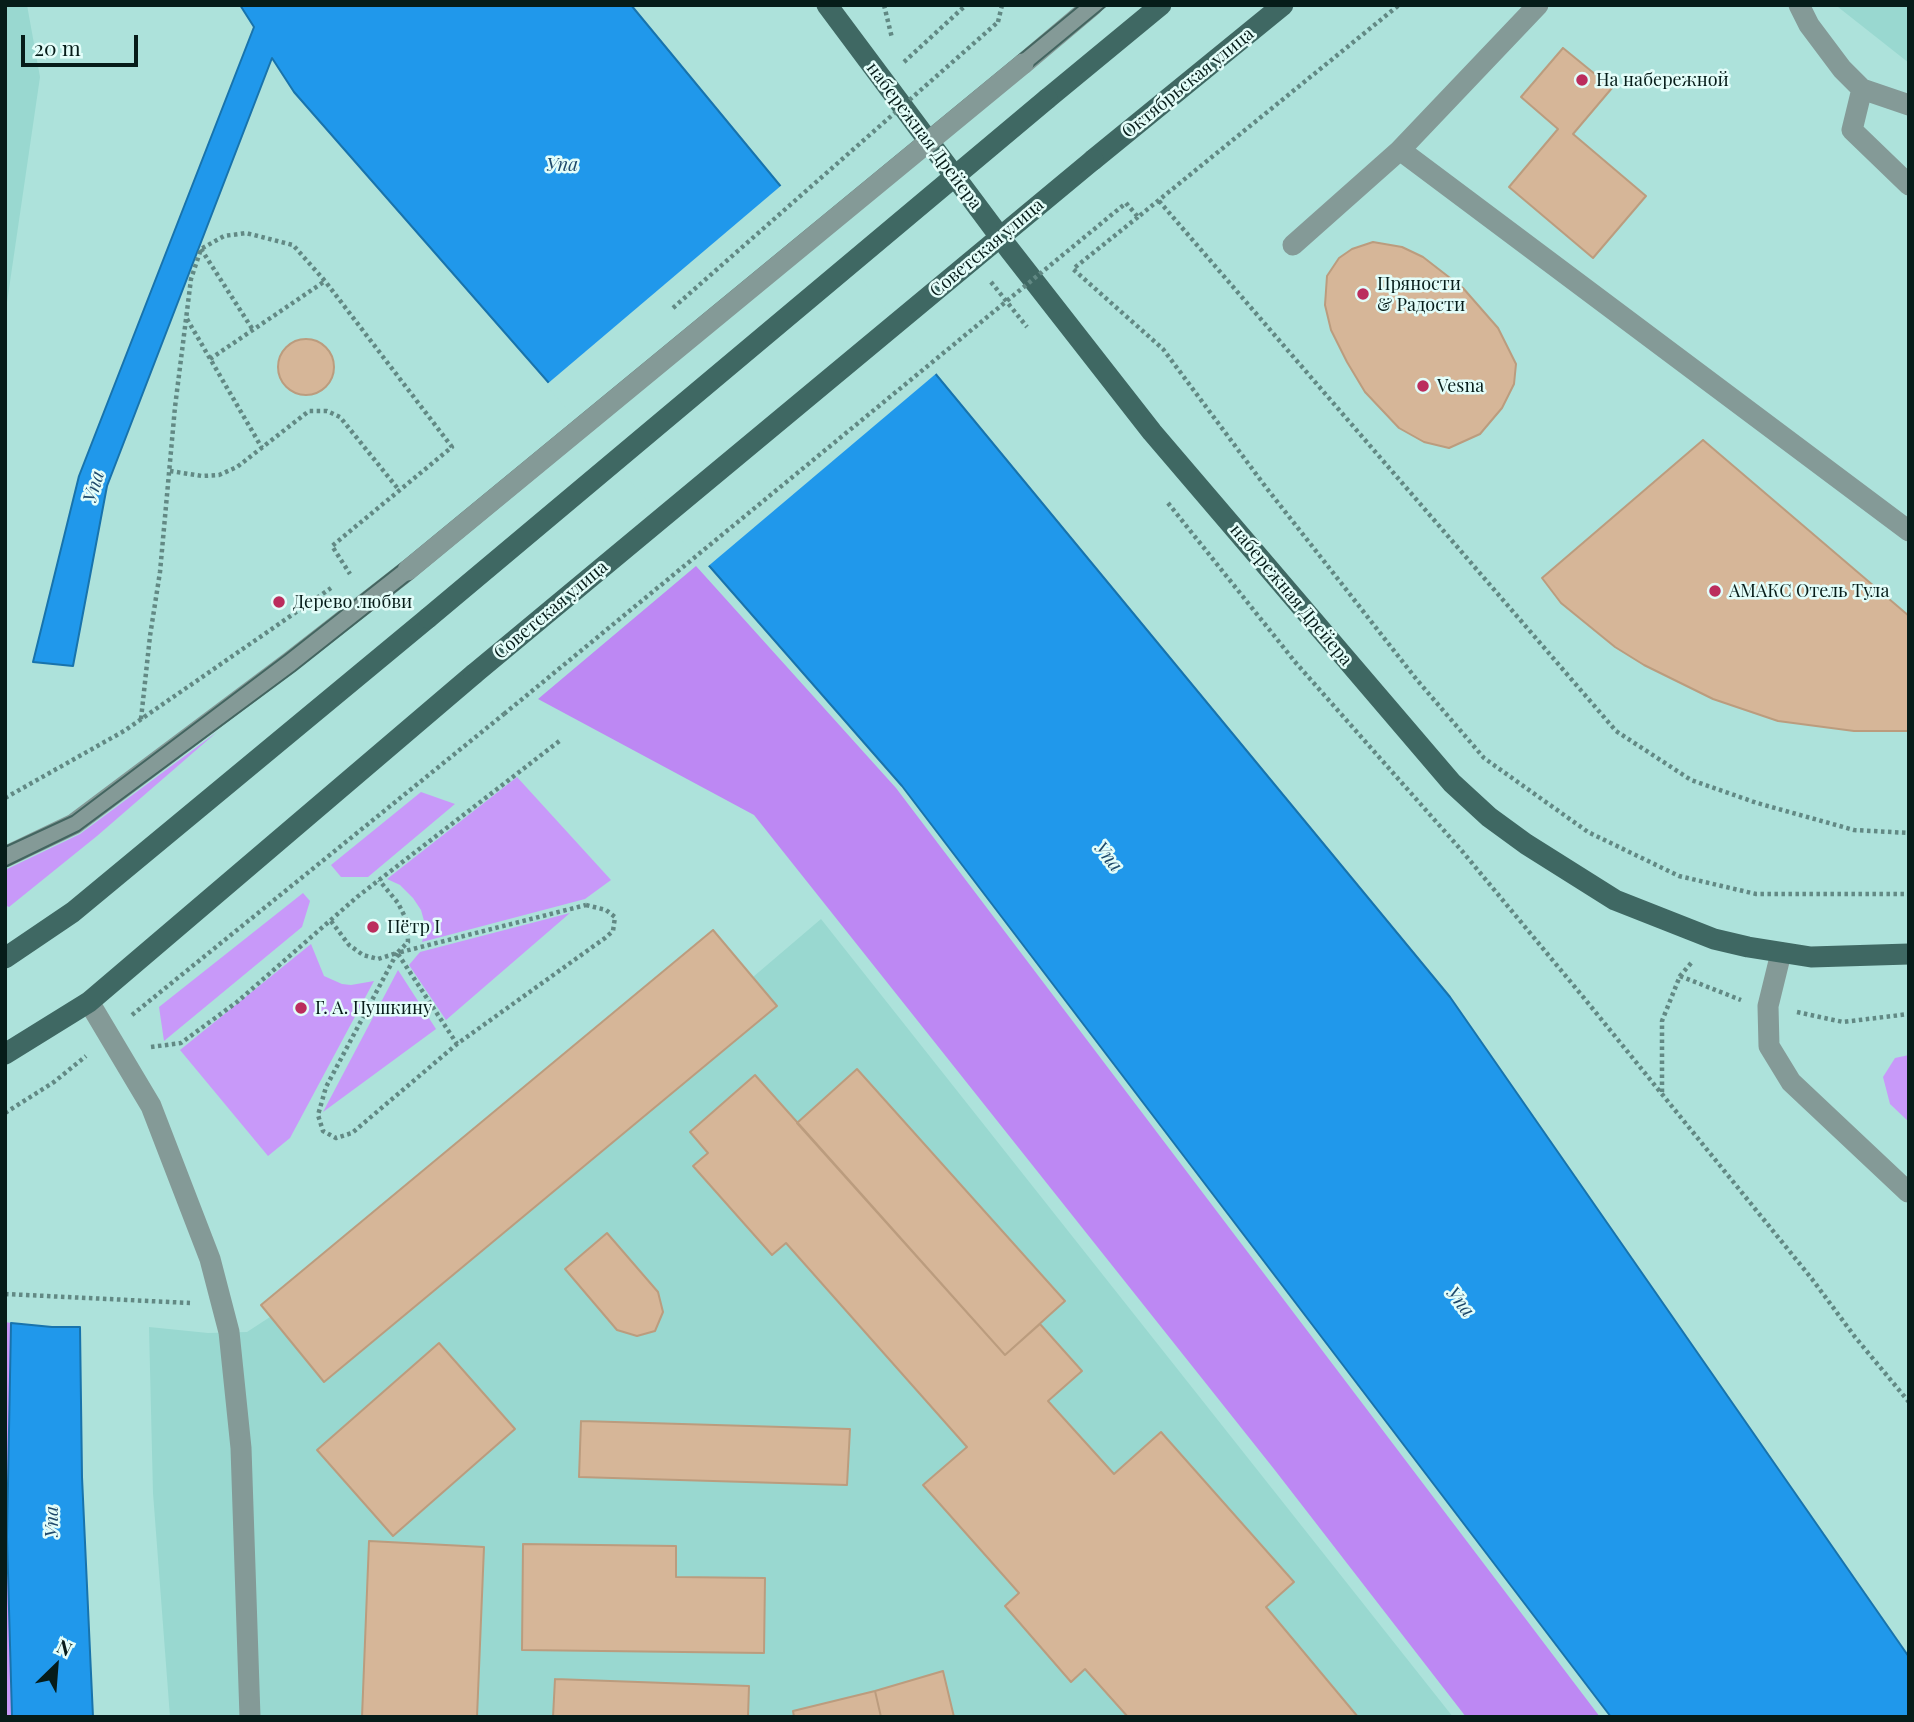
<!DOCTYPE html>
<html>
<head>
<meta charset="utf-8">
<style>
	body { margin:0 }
	#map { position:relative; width:1914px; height:1722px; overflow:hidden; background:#ade2db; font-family:"Playfair Display",serif }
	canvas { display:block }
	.frame { position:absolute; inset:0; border:7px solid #061c19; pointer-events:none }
	.north { position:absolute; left:21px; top:1631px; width:70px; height:70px; -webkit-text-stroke:5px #e3fdf9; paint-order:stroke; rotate:25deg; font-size:19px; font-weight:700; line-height:28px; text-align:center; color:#061c19 }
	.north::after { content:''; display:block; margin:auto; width:24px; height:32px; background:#061c19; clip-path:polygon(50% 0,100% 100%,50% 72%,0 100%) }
	.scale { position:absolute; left:21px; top:35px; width:117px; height:32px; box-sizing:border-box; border:4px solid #061c19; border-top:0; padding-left:9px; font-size:21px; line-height:24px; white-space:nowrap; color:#061c19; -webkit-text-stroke:5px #e3fdf9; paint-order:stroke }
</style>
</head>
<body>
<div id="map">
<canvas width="1914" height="1722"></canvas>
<div class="frame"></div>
<div class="north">N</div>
<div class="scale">20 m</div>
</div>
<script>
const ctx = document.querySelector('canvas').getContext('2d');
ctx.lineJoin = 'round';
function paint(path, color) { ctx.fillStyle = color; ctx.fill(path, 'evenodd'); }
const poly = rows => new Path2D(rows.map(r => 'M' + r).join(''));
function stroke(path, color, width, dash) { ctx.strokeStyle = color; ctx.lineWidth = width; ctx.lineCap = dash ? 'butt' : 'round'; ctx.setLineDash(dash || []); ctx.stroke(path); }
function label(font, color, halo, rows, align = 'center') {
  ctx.font = font + ' "Playfair Display",serif'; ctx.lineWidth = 5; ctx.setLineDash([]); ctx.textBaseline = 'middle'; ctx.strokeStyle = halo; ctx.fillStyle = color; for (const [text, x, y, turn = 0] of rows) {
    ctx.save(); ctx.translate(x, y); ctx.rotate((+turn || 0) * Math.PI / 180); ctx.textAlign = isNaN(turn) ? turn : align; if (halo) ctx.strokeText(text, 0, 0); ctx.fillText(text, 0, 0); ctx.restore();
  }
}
paint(poly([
	[5,5,27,5,40,77,5,316],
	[1839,5,1909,5,1909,63,1838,7],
	[821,919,1453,1717,170,1717,153,1493,149,1327,208,1333,247,1332,270,1317,261,1305,713,930,753,977]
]), '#99d8d0');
paint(poly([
	[217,732,97,836,9,907,5,905,5,870,80,834],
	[517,777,611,880,585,899,422,942,426,928,421,910,413,898,400,885,387,879],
	[421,792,455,804,368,877,341,877,331,865],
	[303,893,310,901,302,927,164,1041,159,1007],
	[570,913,446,1020,409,965,420,952],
	[311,944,324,976,342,984,351,985,374,981,290,1138,268,1156,180,1050],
	[398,970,436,1029,323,1112],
	[1909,1055,1909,1122,1890,1104,1883,1077,1895,1058],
	[5,1322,11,1323,7,1537,12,1717,5,1717]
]), '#c899f9');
paint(poly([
	[696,566,896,788,1600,1717,1466,1717,1274,1469,754,815,538,699]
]), '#bd88f3');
const water = poly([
	[240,5,631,5,1450,997,1909,1657,1909,1717,1611,1717,902,786,294,92,272,58,107,486,73,666,33,662,79,476,254,27,240,5],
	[11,1323,52,1327,80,1327,82,1477,93,1717,12,1717,7,1537,11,1323]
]);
paint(water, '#2098eb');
stroke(water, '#1873ac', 2);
paint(poly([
	[783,184,938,372,706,568,546,385]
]), '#ade2db');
const building = poly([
	[1563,48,1612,88,1573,134,1646,196,1593,258,1509,187,1558,129,1521,97,1563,48],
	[1373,242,1402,247,1423,257,1463,288,1498,328,1516,364,1514,384,1502,408,1480,434,1449,448,1424,442,1399,428,1365,392,1347,362,1331,330,1325,305,1327,276,1339,258,1352,249,1373,242],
	'278 367a28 28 0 1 1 56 0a28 28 0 1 1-56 0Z',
	[1703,440,1909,616,1909,731,1854,731,1778,721,1713,699,1644,665,1615,647,1561,603,1542,578,1703,440],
	[713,930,777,1006,324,1382,261,1305,713,930],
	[857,1069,1065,1301,1005,1355,797,1123,857,1069],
	[755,1075,1005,1355,1040,1324,1082,1371,1048,1401,1114,1474,1161,1432,1294,1582,1266,1607,1358,1717,1128,1717,1085,1669,1071,1682,1005,1606,1019,1593,923,1485,967,1447,786,1243,772,1255,693,1166,708,1153,690,1132,755,1075],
	[607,1233,658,1292,663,1312,655,1331,637,1336,617,1330,565,1269,607,1233],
	[439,1343,515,1429,393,1536,317,1450,439,1343],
	[581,1421,850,1429,847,1485,579,1477,581,1421],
	[369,1541,484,1547,477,1717,362,1717,369,1541],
	[523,1544,676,1546,676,1577,765,1578,764,1653,522,1650,523,1544],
	[943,1671,954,1717,881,1717,875,1691,943,1671],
	[555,1679,749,1686,748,1717,553,1717,555,1679],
	[875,1691,881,1717,794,1717,793,1711,875,1691]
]);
paint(building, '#d6b698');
stroke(building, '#bb9c7e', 2);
stroke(poly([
	[884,5,892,38],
	[998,22,1002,5],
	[904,62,966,5],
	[1159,201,1616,731,1691,780,1757,803,1854,830,1909,833],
	[1126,203,1138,217,1399,5],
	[1138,217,1073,269,1163,349,1265,486,1417,680,1484,758,1588,832,1679,876,1756,894,1909,894],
	[201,249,253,330],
	[991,282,1027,327],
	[187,319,262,448],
	[210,359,325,281],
	[170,471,202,476,219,475,237,467,309,411,327,411,340,417,399,490],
	[1168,503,1296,663,1462,851,1584,998,1812,1279,1855,1337,1909,1402],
	[141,719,150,636,160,572,175,407,191,279,201,249,224,236,246,233,293,245,325,281,452,447,332,546,350,574],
	[5,798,124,731,331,588],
	[586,905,606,910,615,917,613,931,605,938,457,1044,352,1133,336,1138,323,1131,318,1115,326,1087,397,953,586,905],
	[331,921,349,945,363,955,378,959,397,953,408,942,407,921,398,903,379,880],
	[398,954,457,1044],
	[1680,976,1741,1000],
	[1797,1012,1843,1022,1909,1014],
	[132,1015,504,714],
	[151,1047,181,1043,237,1002,357,897,562,739],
	[1662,1092,1662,1021,1680,976,1692,962],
	[5,1113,54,1082,86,1056],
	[5,1294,190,1303]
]), '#628984', 4.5, [3.5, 3.5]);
stroke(poly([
	[1538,5,1400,150,1909,531],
	[1799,5,1809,25,1842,69,1862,89,1909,105],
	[1023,64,1093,5],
	[1862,89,1852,130,1909,185],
	[1293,245,1400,150],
	[5,857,74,824,290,662,408,570],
	[1781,953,1768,1006,1769,1046,1791,1082,1908,1192],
	[89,1002,151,1106,210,1259,229,1332,241,1448,250,1717]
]), '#849a97', 21);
stroke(poly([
	[827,5,1009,249,1152,432,1452,783,1489,817,1526,844,1615,900,1714,939,1748,947,1811,957,1909,954],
	[1047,99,1161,5],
	[1093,160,1283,5],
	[5,958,73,912,428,618],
	[5,1054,89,1002,474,674]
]), '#3f6863', 21);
stroke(poly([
	[5,847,72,816,285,655,403,562,1080,5],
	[5,867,79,831,295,671,415,576,1107,5]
]), '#436560', 2);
stroke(poly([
	[673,308,998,22],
	[504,714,1126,203]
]), '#628984', 4.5, [3.5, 3.5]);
stroke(poly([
	[408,570,1023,64]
]), '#849a97', 21);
stroke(poly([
	[428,618,1047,99],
	[474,674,1093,160]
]), '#3f6863', 21);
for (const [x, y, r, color] of [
	[1582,80,7,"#bb2d5d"],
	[1363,294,7,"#bb2d5d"],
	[1423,386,7,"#bb2d5d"],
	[1715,591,7,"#bb2d5d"],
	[279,602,7,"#bb2d5d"],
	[373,927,7,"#bb2d5d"],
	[301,1008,7,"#bb2d5d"]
]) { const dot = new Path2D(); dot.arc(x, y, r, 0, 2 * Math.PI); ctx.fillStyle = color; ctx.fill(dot); stroke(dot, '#e3fdf9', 2.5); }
label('18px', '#061c19', '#e3fdf9', [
	["На набережной",1596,80],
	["Пряности",1377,284],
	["& Радости",1377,305],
	["Vesna",1437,386],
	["АМАКС Отель Тула",1729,591],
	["Дерево любви",293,602],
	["Пётр I",387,927],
	["Г. А. Пушкину",315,1008]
], 'left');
label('18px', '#061c19', '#e3fdf9', [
	["Октябрьская улица",1188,83,-39],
	["набережная Дрейера",924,136,53],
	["Советская улица",987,248,-40],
	["набережная Дрейера",1291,595,50],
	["Советская улица",551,610,-40]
]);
label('italic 19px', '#1e496b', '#e3fdf9', [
	["Упа",562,165],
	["Упа",94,487,-74],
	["Упа",1108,857,51],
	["Упа",1460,1302,52],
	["Упа",52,1522,-90]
]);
</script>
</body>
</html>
